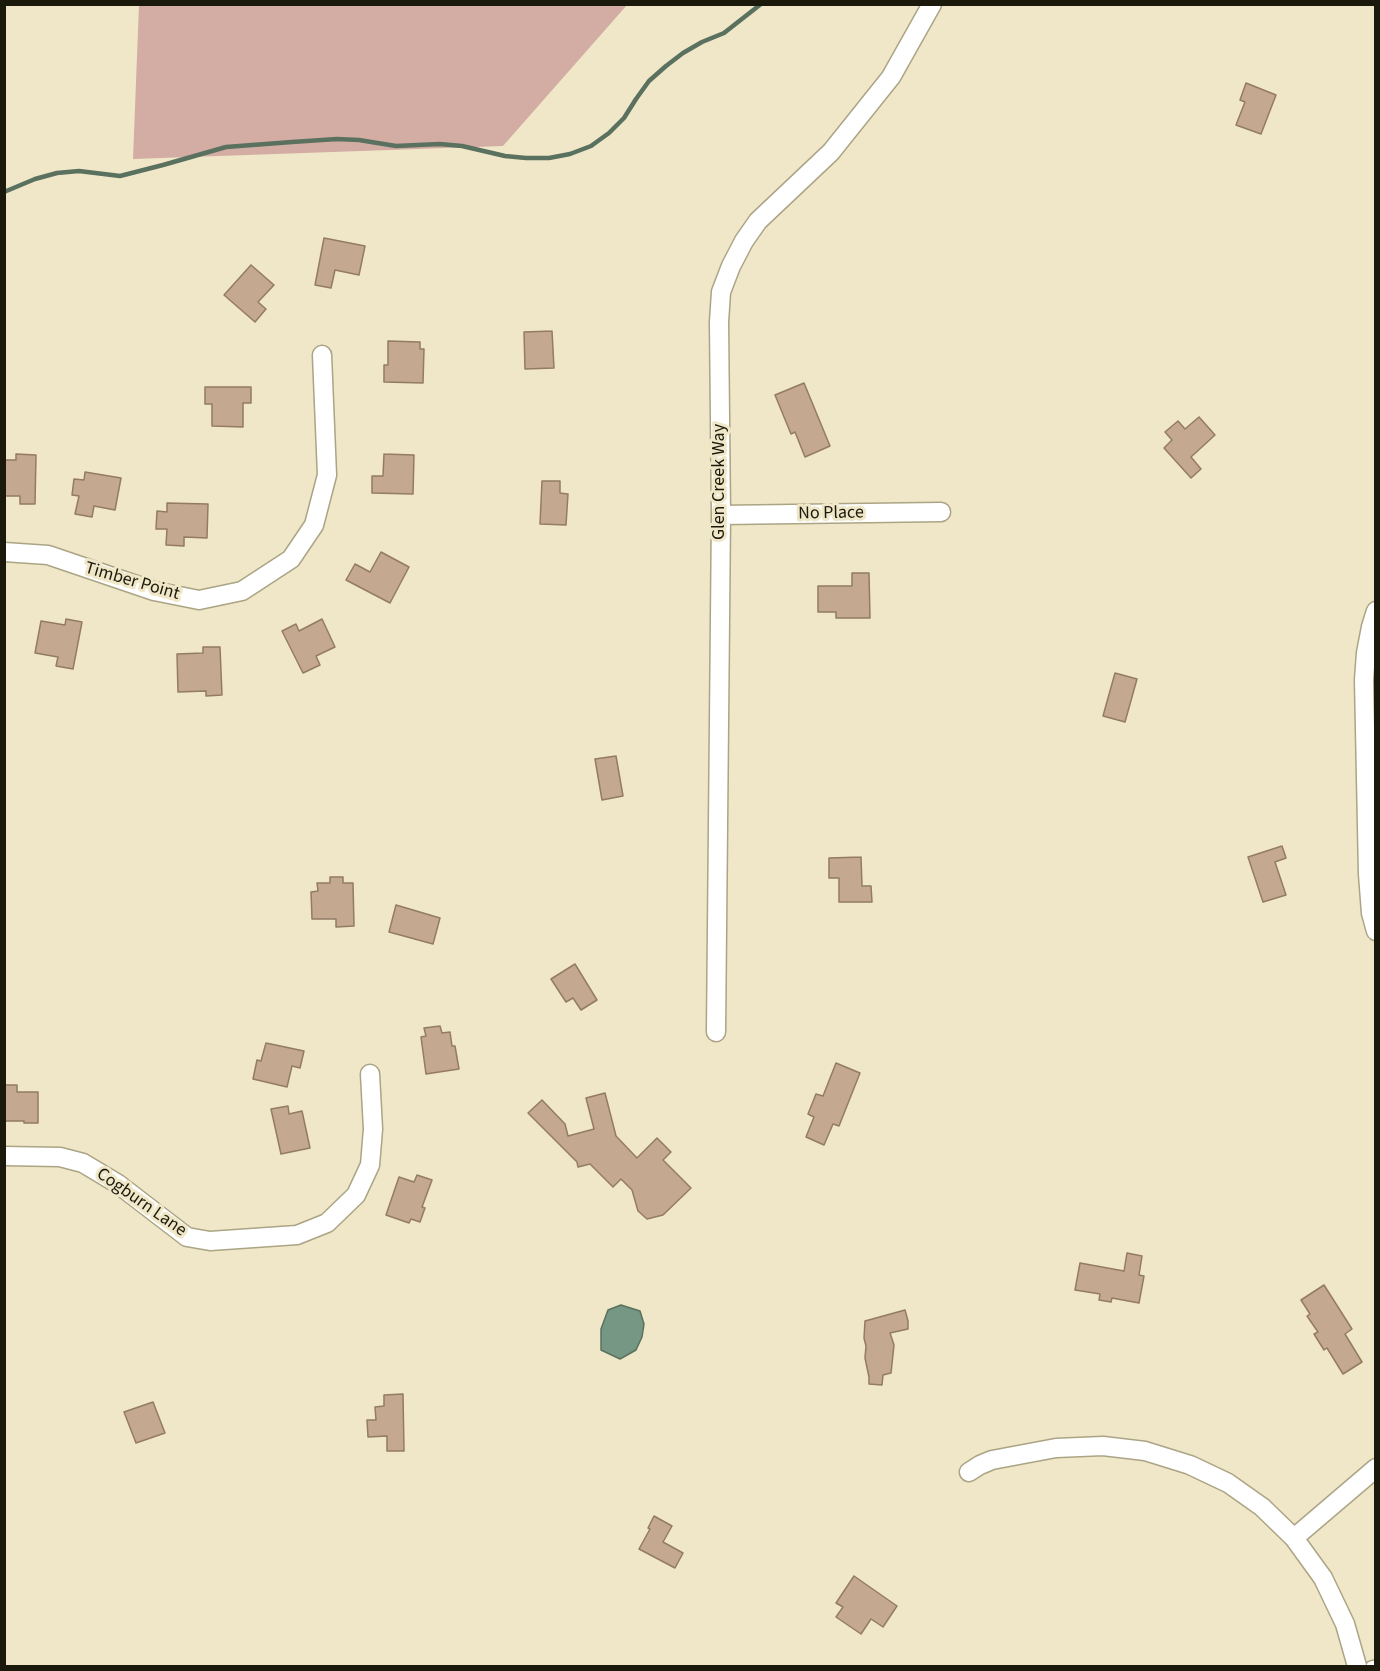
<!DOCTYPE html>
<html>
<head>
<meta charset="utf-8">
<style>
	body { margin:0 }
	#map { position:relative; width:1380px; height:1671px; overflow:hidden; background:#efe7c7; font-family:"Source Sans 3",sans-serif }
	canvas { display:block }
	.frame { position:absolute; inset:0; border:6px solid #1b180c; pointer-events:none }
</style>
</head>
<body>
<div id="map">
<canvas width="1380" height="1671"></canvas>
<div class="frame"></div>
</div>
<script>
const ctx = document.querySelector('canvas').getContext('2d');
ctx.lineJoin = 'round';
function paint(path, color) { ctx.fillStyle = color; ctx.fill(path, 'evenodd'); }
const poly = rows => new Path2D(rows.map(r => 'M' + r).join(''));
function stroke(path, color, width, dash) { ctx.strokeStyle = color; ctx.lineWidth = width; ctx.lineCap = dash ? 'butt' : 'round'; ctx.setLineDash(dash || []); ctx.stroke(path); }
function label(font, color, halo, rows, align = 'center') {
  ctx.font = font + ' "Source Sans 3",sans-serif'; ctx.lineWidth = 6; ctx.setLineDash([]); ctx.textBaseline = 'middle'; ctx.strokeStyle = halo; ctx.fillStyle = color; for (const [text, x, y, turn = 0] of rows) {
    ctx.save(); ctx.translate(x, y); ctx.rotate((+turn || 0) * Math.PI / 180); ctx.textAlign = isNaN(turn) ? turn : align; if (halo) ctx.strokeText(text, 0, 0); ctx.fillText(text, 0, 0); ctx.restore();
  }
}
paint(poly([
	[139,5,139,4,627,5,503,146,133,159]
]), '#d3aca3');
const water = poly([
	[621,1305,640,1311,644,1324,642,1337,636,1350,620,1359,601,1350,601,1329,608,1310,621,1305]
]);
paint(water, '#759783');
stroke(water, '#5a715f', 1.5);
stroke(poly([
	[4,192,35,179,57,173,79,171,120,176,163,165,226,147,292,142,337,139,359,140,396,146,440,144,462,146,505,156,526,158,549,158,570,154,591,146,609,133,624,118,636,99,649,81,666,66,683,53,702,42,724,33,761,4]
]), '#5a715f', 4.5);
const building = poly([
	[1246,83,1276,95,1261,134,1236,125,1245,102,1240,100,1246,83],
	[324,238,365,246,359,275,335,270,331,288,315,285,324,238],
	[251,265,274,285,258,302,266,309,255,322,224,295,251,265],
	[552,331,554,368,525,369,524,332,552,331],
	[388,341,420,342,420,349,424,349,423,383,384,382,384,365,388,365,388,341],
	[804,383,830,446,805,457,795,432,791,434,775,395,804,383],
	[205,387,251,387,251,403,243,403,243,427,212,426,212,404,205,404,205,387],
	[1199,417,1215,435,1191,457,1201,469,1191,478,1164,448,1172,440,1165,432,1178,421,1185,429,1199,417],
	[16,454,36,455,35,504,20,504,20,496,4,496,4,460,16,460,16,454],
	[384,454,414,455,413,494,372,493,372,476,383,476,384,454],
	[85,472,121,478,115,510,94,506,92,517,75,514,79,496,72,495,74,479,84,480,85,472],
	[542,481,560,481,560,493,568,494,566,525,540,524,542,481],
	[167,503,208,504,207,538,184,537,184,546,166,545,167,529,156,529,157,511,167,512,167,503],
	[381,552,409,567,390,603,346,580,355,564,370,572,381,552],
	[852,573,869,573,870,618,836,618,836,612,818,612,818,586,852,586,852,573],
	[66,619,82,622,73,669,56,666,58,657,35,653,41,621,65,625,66,619],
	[322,619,335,647,316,656,320,665,303,673,282,631,296,624,299,631,322,619],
	[203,647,220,647,222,695,206,696,206,691,178,692,177,654,203,653,203,647],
	[1115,673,1137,679,1125,722,1103,716,1115,673],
	[616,756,623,796,602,800,595,759,616,756],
	[1282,846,1286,858,1275,862,1286,895,1263,902,1248,857,1282,846],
	[861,857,862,886,871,886,872,902,839,902,839,878,829,878,829,858,861,857],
	[330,877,343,877,343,883,353,883,354,926,336,927,336,919,312,919,311,892,318,891,317,883,330,883,330,877],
	[396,905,440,918,433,944,389,932,396,905],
	[575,964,597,1000,581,1010,573,998,566,1002,551,979,575,964],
	[440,1026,442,1033,450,1032,452,1046,455,1046,459,1069,426,1074,421,1037,426,1036,424,1028,440,1026],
	[266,1043,304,1051,300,1068,292,1066,287,1087,253,1079,257,1060,261,1061,266,1043],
	[836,1063,860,1073,839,1126,833,1124,824,1145,806,1137,814,1117,808,1114,816,1094,823,1096,836,1063],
	[4,1085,17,1085,17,1092,38,1092,38,1123,24,1123,24,1121,4,1121,4,1085],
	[605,1093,616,1136,637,1158,657,1138,671,1152,663,1160,691,1188,663,1215,647,1219,638,1211,632,1190,621,1179,613,1187,590,1164,578,1167,577,1162,528,1113,542,1100,565,1124,568,1136,594,1129,586,1098,605,1093],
	[288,1106,289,1114,302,1111,310,1148,281,1154,271,1109,288,1106],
	[417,1175,432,1180,422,1207,425,1208,420,1222,411,1219,409,1223,386,1215,399,1177,414,1182,417,1175],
	[1127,1253,1142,1256,1139,1275,1144,1276,1139,1303,1112,1298,1111,1302,1099,1300,1100,1294,1075,1290,1080,1263,1124,1271,1127,1253],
	[1324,1285,1352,1329,1345,1334,1362,1362,1343,1374,1327,1348,1324,1350,1314,1334,1318,1332,1307,1316,1310,1314,1301,1300,1324,1285],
	[905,1310,908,1321,908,1329,890,1333,894,1345,891,1373,883,1375,882,1385,869,1384,869,1377,865,1358,866,1346,864,1338,865,1321,905,1310],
	[403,1394,404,1451,387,1451,387,1436,368,1437,367,1420,376,1420,375,1407,384,1406,384,1395,403,1394],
	[153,1402,165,1433,136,1443,124,1412,153,1402],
	[654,1516,672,1526,663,1542,683,1553,675,1568,639,1549,650,1529,648,1528,654,1516],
	[854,1576,897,1606,883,1627,871,1619,861,1634,836,1617,843,1607,836,1603,854,1576]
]);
paint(building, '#c4a88f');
stroke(building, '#937b65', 1.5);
const lane = poly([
	[1371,1666,1376,1665]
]);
const street = poly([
	[721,515,941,512],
	[4,552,48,555,154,591,199,600,242,591,291,559,314,525,327,475,322,355],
	[1376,611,1371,627,1366,653,1364,680,1368,874,1371,913,1376,931],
	[716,1032,721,515,719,322,721,292,731,266,744,241,758,221,831,152,891,77,932,4],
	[4,1156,60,1157,83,1163,118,1184,187,1237,210,1241,297,1235,327,1223,356,1195,370,1165,373,1129,370,1074],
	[969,1472,980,1465,992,1460,1056,1448,1103,1446,1145,1451,1190,1465,1228,1483,1262,1507,1294,1538,1323,1578,1345,1624,1357,1666],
	[1294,1538,1376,1468]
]);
stroke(lane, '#aba485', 12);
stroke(street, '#aba485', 21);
stroke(lane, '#fff', 9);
stroke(street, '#fff', 18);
label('18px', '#1b180c', '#efe7c7', [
	["Glen Creek Way",720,482,-90],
	["No Place",831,514,-1],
	["Timber Point",132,582,16],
	["Cogburn Lane",141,1203,35]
]);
</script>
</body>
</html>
